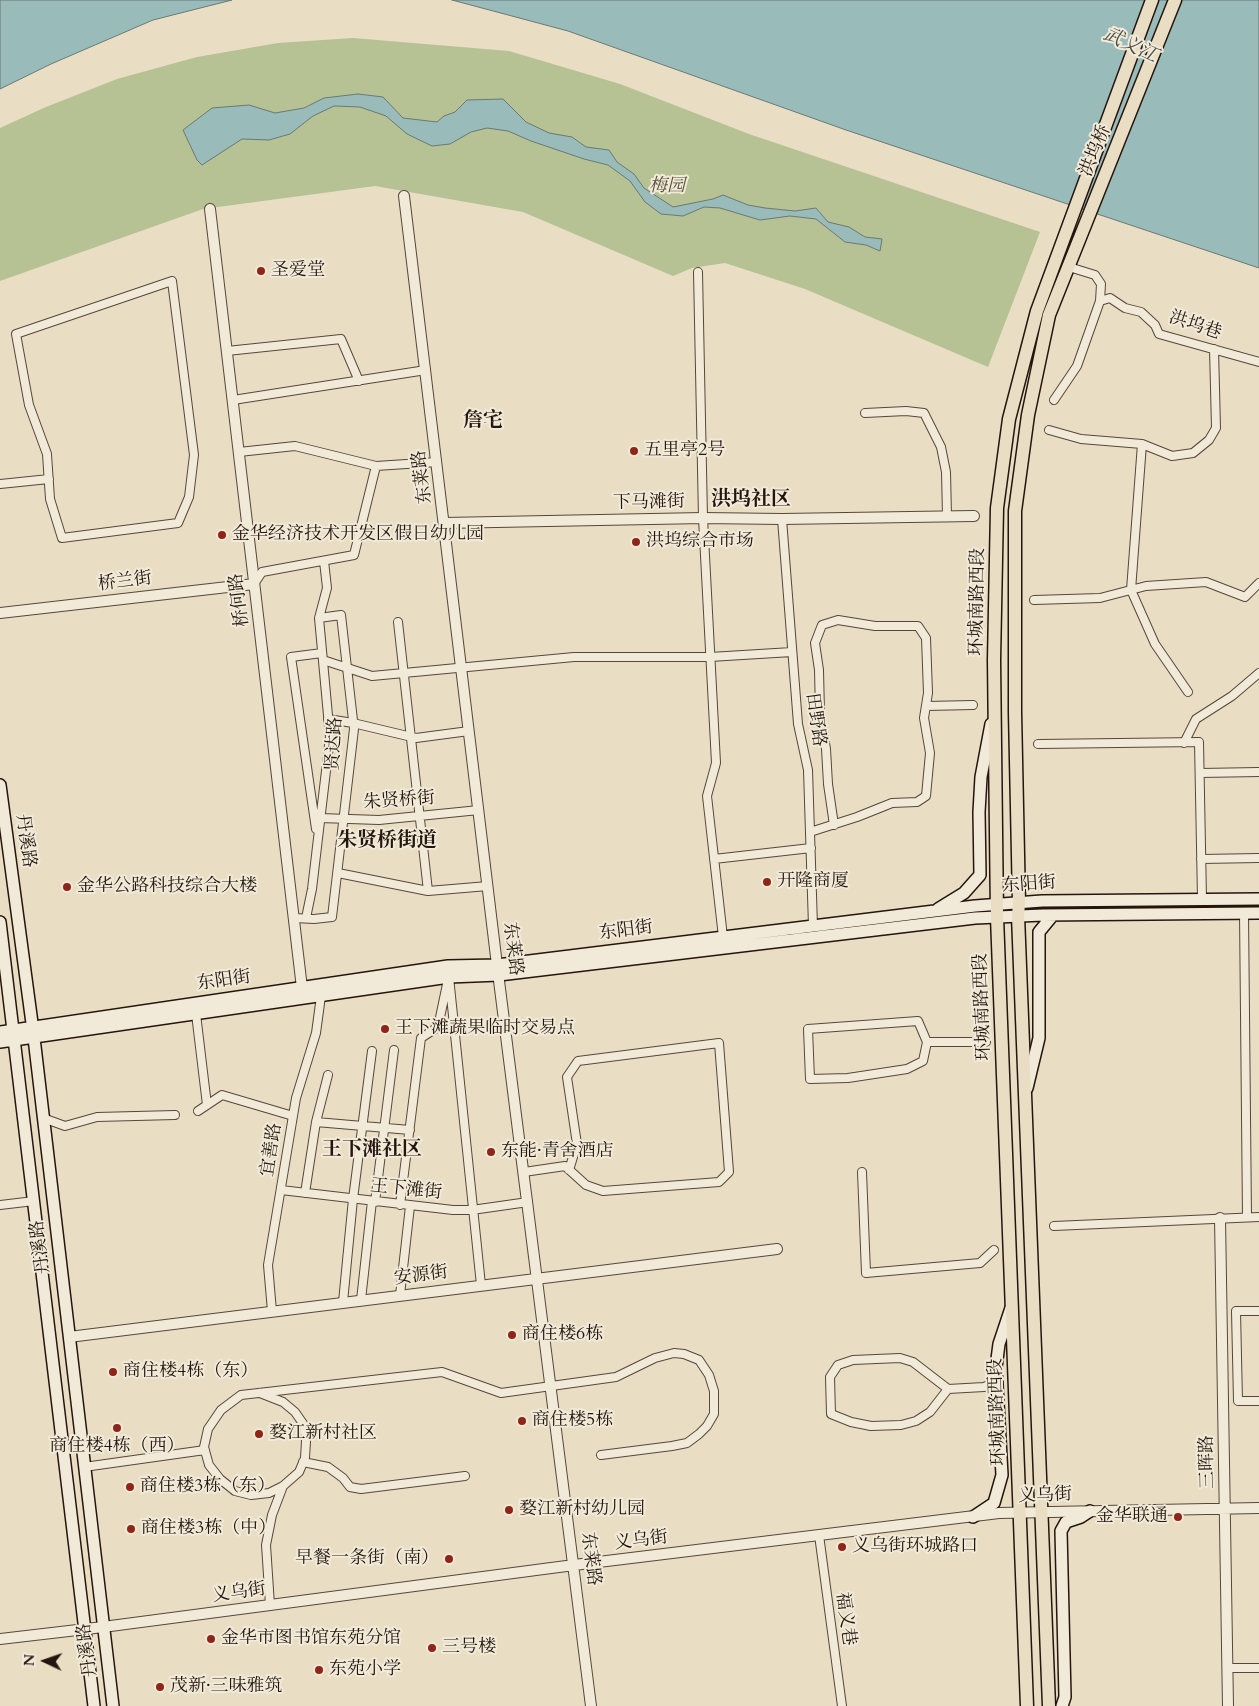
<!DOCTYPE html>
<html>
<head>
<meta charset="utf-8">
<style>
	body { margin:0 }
	#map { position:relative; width:1259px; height:1706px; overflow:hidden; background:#e9dec3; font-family:Cardo,serif }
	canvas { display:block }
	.north { position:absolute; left:20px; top:1636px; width:50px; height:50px; -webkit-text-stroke:4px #f1ead8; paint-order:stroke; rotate:273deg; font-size:14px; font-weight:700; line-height:20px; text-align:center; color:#25150e }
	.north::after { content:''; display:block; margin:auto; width:18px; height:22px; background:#25150e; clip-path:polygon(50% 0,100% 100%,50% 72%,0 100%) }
</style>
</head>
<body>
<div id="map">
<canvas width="1259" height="1706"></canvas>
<div class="north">N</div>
</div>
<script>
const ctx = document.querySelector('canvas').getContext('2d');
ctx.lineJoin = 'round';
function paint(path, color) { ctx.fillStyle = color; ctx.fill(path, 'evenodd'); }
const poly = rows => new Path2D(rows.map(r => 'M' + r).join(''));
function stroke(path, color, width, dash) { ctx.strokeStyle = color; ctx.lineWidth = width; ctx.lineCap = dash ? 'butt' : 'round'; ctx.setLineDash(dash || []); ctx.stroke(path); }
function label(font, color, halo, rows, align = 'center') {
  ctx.font = font + ' Cardo,"Noto Serif SC",serif'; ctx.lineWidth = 4; ctx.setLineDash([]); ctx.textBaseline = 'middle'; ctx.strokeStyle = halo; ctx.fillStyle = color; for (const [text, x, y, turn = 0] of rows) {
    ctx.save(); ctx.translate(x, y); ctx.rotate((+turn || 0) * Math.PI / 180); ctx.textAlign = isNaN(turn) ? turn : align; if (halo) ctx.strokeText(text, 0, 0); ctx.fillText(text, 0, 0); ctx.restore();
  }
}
paint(poly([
	[353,38,509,51,620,84,749,134,1040,232,988,367,805,289,725,263,692,268,673,276,523,212,375,186,203,209,0,281,0,128,46,107,117,79,197,57,278,43]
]), '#b6c194');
const water = poly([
	[0,0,232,0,153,20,51,64,0,89,0,0],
	[452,0,1259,0,1259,268,846,130,568,31,452,0],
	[358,94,383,97,403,118,437,122,444,116,455,112,467,100,503,99,526,122,549,133,572,137,586,147,609,150,617,162,634,174,644,188,673,207,713,199,723,195,748,205,765,208,795,211,816,208,828,222,849,227,865,237,882,239,880,251,866,245,845,242,816,219,790,216,760,220,720,208,704,207,683,216,661,214,645,202,630,181,608,165,584,159,531,141,508,131,487,128,471,132,450,144,432,146,407,134,386,116,360,107,334,106,313,116,290,134,269,140,242,139,202,165,197,160,183,130,212,108,249,105,275,113,304,108,324,98,358,94]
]);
paint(water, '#99bbb9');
stroke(water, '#6b7975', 1);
const minor = poly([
	[698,272,703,518,716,763,707,796,723,937],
	[172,281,194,455,189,497,178,523,62,538,50,499,47,454,29,405,16,334,172,281],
	[1100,301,1110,298,1125,308,1141,312,1155,325,1159,334,1259,362],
	[227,351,341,339,359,381],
	[233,400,426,370],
	[1054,400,1077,366,1100,301,1101,284,1095,275,1069,267],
	[865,413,906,411,924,413,941,447,946,472,947,516],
	[1049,430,1081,439,1142,444,1172,456,1193,453,1209,440,1216,428,1214,349],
	[1142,444,1131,590,1155,644,1188,692],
	[239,452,295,446,376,466,437,462],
	[0,484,49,479],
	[782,519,798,724,808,770,813,926],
	[254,584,262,572,354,555,376,466],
	[1034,600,1100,598,1146,586,1206,582,1245,597,1259,583],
	[398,622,428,891],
	[323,660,372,676,574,657,710,657,792,652],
	[926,706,973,705],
	[328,719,353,723,416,738,469,731],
	[1184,743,1196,719,1232,696,1259,673],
	[1038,744,1199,742,1202,899],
	[1200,773,1259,772],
	[320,818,379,820,479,810],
	[316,829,291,657,322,653],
	[810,832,857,817,892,803,917,802,926,796,930,753,924,718,928,693,926,638,918,626,875,626,838,620,822,625,815,643,819,670,820,713,826,749,828,784,834,825],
	[714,859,811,848],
	[1201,859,1259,858],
	[338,873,428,891,488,886],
	[1244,913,1247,1217],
	[294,918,314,919,332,917,354,729,341,615,319,618,327,588,324,561],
	[306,918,312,889,330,737,319,618],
	[449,977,481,1285],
	[196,1014,207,1105],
	[927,1042,923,1061,907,1069,848,1078,810,1079,808,1029,918,1021,927,1042,986,1042],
	[198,1111,222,1095,293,1116],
	[43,1118,65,1126,97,1117,175,1115],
	[316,1122,410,1130],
	[524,1172,565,1166,586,1185,603,1191,719,1182,729,1172,719,1043,578,1061,567,1077,577,1144,569,1170],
	[862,1172,866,1273,980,1263,994,1250],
	[281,1190,453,1210,472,1210,528,1202],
	[305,1193,316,1122,328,1075],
	[375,1202,394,1050],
	[0,1205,34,1201],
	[400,1205,421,1038,438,1027,447,984],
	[1054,1226,1259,1217],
	[400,1295,410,1206],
	[361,1300,372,1201],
	[343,1302,353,1199,372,1051],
	[272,1311,268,1265,296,1098,316,1033,321,996],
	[1259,1311,1236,1311,1238,1401,1259,1401],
	[948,1389,930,1412,916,1421,901,1425,871,1426,851,1422,831,1414,830,1377,838,1365,853,1360,900,1358,913,1362,948,1389,984,1387,994,1383,996,1376],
	[260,1393,283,1402,295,1412,304,1425,306,1441,305,1458,299,1472,283,1486,269,1493,251,1495,235,1491,220,1479,209,1465,204,1447,208,1429,221,1410,241,1395,442,1372,501,1393,616,1377,655,1358,674,1353,684,1354,699,1360,709,1375,714,1391,714,1414,707,1426,699,1434,687,1443,672,1446,601,1455],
	[303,1462,328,1467,343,1478,350,1487,361,1489,465,1476],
	[84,1467,205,1450],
	[819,1535,842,1706],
	[270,1605,266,1545,272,1515,283,1486],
	[1228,1668,1259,1668]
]);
const tertiary = poly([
	[404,196,497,965,591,1706],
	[210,209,302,988],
	[444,523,703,518,782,519,974,516],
	[0,613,254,584],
	[1220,1218,1228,1706],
	[69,1337,777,1249],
	[0,1639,103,1627,574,1565,999,1513,1259,1508]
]);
const secondary = poly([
	[0,785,34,1038,113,1706],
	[938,909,964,893,980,875,979,812,981,777,991,724],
	[0,922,94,1706],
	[0,1032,448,966,497,965,975,906,1042,901,1259,899],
	[0,1042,449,977,499,975,975,918,1043,915,1259,913],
	[1027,1088,1039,1038,1039,932,1053,915],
	[973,1517,994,1503,1002,1475,996,1367,999,1344,1011,1308],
	[1062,1706,1065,1697,1061,1531,1066,1522,1081,1517,1090,1511]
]);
const primary = poly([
	[1027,1706,997,917,994,660,997,508,1009,419,1037,311,1152,0],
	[1049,1706,1018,916,1019,903,1015,712,1015,511,1028,415,1049,315,1175,0]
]);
stroke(minor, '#56473b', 10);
stroke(tertiary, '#56473b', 12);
stroke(secondary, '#25150e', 14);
stroke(primary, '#25150e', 15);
stroke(minor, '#f1ead8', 8);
stroke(tertiary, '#f1ead8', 10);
stroke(secondary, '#f1ead8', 11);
stroke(primary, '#e9dec3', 12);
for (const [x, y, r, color] of [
	[261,271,5,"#8f2418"],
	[634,451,5,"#8f2418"],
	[222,535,5,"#8f2418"],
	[636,542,5,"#8f2418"],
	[767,882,5,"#8f2418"],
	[67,887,5,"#8f2418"],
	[385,1029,5,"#8f2418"],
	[491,1152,5,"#8f2418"],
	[512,1335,5,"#8f2418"],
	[113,1372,5,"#8f2418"],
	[522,1421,5,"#8f2418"],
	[117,1428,5,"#8f2418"],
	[259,1434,5,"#8f2418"],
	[130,1487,5,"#8f2418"],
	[509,1510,5,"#8f2418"],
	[1178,1517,5,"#8f2418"],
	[131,1529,5,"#8f2418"],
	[842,1547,5,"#8f2418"],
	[449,1559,5,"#8f2418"],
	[211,1639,5,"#8f2418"],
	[432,1648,5,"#8f2418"],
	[319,1670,5,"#8f2418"],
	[160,1687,5,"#8f2418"]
]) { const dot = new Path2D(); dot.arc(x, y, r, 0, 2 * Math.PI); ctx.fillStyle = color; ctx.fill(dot); stroke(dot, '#f1ead8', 2); }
label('18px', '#25150e', '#f1ead8', [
	["洪坞桥",1096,151,-68],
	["洪坞巷",1195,326,19],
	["东莱路",423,477,-97],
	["下马滩街",649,503,-1],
	["桥兰街",125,582,-7],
	["桥何路",240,600,-97],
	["环城南路西段",978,602,-89],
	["田野路",815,720,82],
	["贤达路",335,744,-87],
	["朱贤桥街",399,801,-4],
	["丹溪路",25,841,82],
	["东阳街",1029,885,-4],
	["东阳街",626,931,-7],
	["东莱路",512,949,83],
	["东阳街",224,981,-8],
	["环城南路西段",983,1007,-92],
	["宜善路",272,1150,-81],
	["王下滩街",406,1190,6],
	["丹溪路",41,1247,-97],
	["安源街",421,1276,-7],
	["环城南路西段",998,1412,-92],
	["三晖路",1208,1462,-91],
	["义乌街",1045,1496,-2],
	["义乌街",641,1541,-7],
	["东莱路",590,1559,83],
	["义乌街",239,1593,-8],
	["福义巷",845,1619,82],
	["丹溪路",88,1650,-97]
]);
label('italic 18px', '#58513d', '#f1ead8', [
	["梅园",667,187]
]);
label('18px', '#25150e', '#f1ead8', [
	["圣爱堂",271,271],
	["五里亭2号",644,451],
	["金华经济技术开发区假日幼儿园",232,535],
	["洪坞综合市场",646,542],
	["开隆商厦",777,882],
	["金华公路科技综合大楼",77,887],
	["王下滩蔬果临时交易点",395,1029],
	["东能·青舍酒店",501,1152],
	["商住楼6栋",522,1335],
	["商住楼4栋（东）",123,1372],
	["商住楼5栋",532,1421],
	["婺江新村社区",269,1434],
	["商住楼4栋（西）",117,1447,"center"],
	["商住楼3栋（东）",140,1487],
	["婺江新村幼儿园",519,1510],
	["金华联通",1168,1517,"right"],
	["商住楼3栋（中）",141,1529],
	["义乌街环城路口",852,1547],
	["早餐一条街（南）",439,1559,"right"],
	["金华市图书馆东苑分馆",221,1639],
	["三号楼",442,1648],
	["东苑小学",329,1670],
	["茂新·三味雅筑",170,1687]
], 'left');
label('italic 19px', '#4e4f4a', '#f1ead8', [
	["武义江",1130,46,25]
]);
label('bold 20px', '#25150e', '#f1ead8', [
	["詹宅",483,421],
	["洪坞社区",751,500],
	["朱贤桥街道",387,841],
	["王下滩社区",372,1150]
]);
</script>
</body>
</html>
